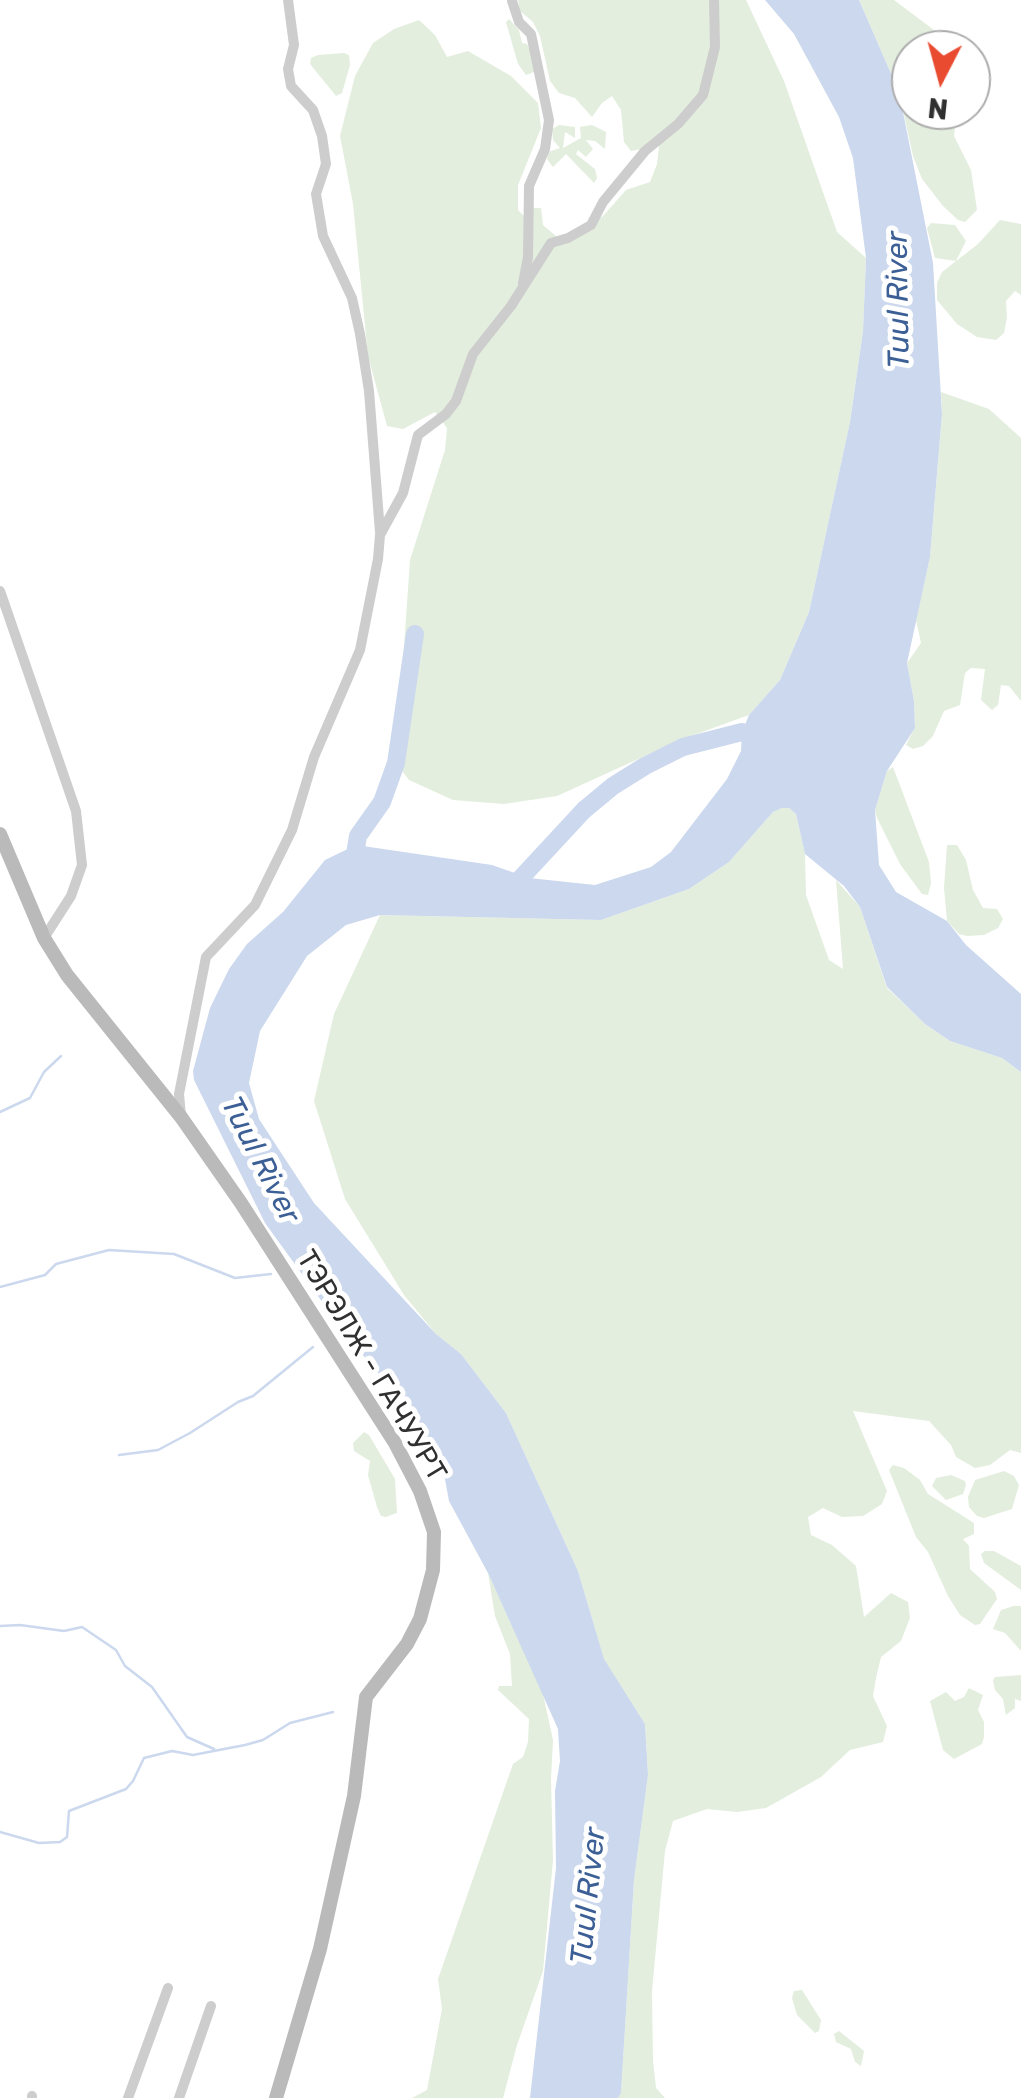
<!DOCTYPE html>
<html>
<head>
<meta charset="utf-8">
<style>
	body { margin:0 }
	#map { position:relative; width:1021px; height:2098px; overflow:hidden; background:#fff; font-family:Rubik,sans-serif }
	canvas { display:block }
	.north { position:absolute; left:891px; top:30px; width:100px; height:100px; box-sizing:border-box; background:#fff; border:2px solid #acacac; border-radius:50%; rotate:186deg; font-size:28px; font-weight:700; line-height:40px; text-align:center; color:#303030 }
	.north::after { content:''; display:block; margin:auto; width:35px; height:45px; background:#e94b31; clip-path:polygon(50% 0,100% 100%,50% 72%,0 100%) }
</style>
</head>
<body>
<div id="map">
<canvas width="1021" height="2098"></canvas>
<div class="north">N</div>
</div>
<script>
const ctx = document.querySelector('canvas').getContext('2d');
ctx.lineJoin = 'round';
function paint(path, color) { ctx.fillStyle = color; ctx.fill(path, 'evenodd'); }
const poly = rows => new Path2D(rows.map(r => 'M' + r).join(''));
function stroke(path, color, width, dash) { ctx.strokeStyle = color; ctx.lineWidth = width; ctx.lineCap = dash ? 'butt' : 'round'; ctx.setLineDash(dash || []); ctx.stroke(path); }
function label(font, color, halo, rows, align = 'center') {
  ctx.font = font + ' Rubik,sans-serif'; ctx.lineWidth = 10; ctx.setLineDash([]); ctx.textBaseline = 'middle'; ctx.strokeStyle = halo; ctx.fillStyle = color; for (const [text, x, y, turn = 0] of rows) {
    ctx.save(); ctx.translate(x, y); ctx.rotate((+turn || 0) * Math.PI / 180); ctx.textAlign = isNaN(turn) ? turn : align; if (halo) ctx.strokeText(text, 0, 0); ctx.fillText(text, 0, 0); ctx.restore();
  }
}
paint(poly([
	[518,0,746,0,784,81,837,232,866,258,863,331,850,422,809,612,780,680,749,715,680,740,557,796,504,804,453,800,409,780,396,763,410,560,445,450,447,428,435,412,403,429,387,426,368,356,353,204,340,136,355,76,373,43,394,29,419,20,435,35,447,57,468,51,511,76,538,103,541,128,518,185,518,210,525,217,532,208,541,208,543,225,563,242,603,216,626,190,650,182,657,164,659,146,631,151,624,142,621,110,612,96,602,103,592,117,575,98,559,93,550,81,540,36,533,22,520,11],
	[859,0,894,0,934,30,942,41,946,50,911,50,911,110,957,110,954,136,971,170,977,210,965,222,958,220,943,206,922,179,913,156,899,92],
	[509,19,519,30,522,43,527,44,535,60,534,72,526,75,518,64,506,22],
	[344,53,349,55,350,65,342,93,336,96,310,64,311,58,318,55],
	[559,125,575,127,575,138,565,132,563,148,581,138,580,127,592,125,606,132,605,149,595,141,586,140,593,149,586,157,578,150,576,154,595,169,597,178,594,183,566,154,553,167,547,159,548,152,560,148,553,140,552,129],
	[1000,220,1021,224,1021,295,1015,291,1006,301,1007,318,1004,333,996,340,977,337,957,324,937,300,937,283,942,272,978,244],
	[931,223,955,225,966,241,956,261,935,258,927,228],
	[941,392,989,409,1021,438,1021,701,1009,686,1001,685,998,705,992,710,981,700,985,669,971,668,965,673,960,705,944,711,933,736,923,746,913,749,906,745,915,727,914,701,907,663,921,643,916,620,930,557,942,414],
	[893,767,929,862,931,883,928,895,922,894,900,864,877,818,875,810,887,771],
	[782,808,789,808,796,814,805,854,806,895,829,960,843,969,836,880,860,907,887,988,925,1024,950,1041,1002,1058,1021,1072,1021,1453,1010,1450,990,1465,975,1468,956,1457,951,1445,929,1421,853,1411,887,1491,882,1504,863,1516,842,1517,823,1508,808,1517,811,1535,832,1545,856,1566,864,1617,891,1593,908,1602,910,1618,901,1641,881,1657,876,1678,873,1696,887,1726,883,1742,850,1750,821,1777,766,1808,737,1812,707,1809,673,1821,665,1851,652,1991,653,2061,656,2088,665,2098,618,2098,621,2092,634,1880,648,1775,645,1724,604,1660,578,1571,506,1413,461,1354,436,1334,404,1295,345,1199,314,1101,334,1014,380,915,601,920,689,889,729,862,773,812],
	[947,845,957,845,966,860,973,890,983,908,997,909,1003,919,998,928,984,935,967,936,959,934,947,921,944,888],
	[364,1432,369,1435,395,1479,397,1513,386,1517,381,1516,377,1507,368,1475,370,1461,354,1451,353,1443],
	[893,1465,904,1468,920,1480,928,1494,974,1523,974,1534,963,1539,969,1546,970,1569,995,1592,997,1599,980,1624,975,1625,960,1615,948,1596,928,1552,916,1537,889,1470],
	[1004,1471,1014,1476,1019,1485,1012,1509,984,1518,977,1516,969,1507,968,1497,975,1480],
	[951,1475,965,1481,966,1485,963,1494,946,1500,932,1486,936,1478],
	[985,1551,994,1551,1021,1566,1021,1590,984,1563,981,1554],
	[488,1573,543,1694,553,1740,551,1779,553,1860,543,1971,517,2045,503,2098,412,2098,427,2090,442,2009,438,1979,513,1764,523,1757,528,1742,529,1719,498,1690,499,1686,512,1686,510,1654,495,1616],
	[1014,1606,1021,1606,1021,1651,1005,1633,993,1629,1001,1610],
	[1021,1675,1021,1701,1015,1699,1015,1708,1006,1715,1003,1699,995,1690,993,1680,995,1677],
	[969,1688,983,1695,978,1710,984,1722,984,1737,982,1744,954,1759,943,1750,930,1701,946,1692,955,1701,964,1697],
	[802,1990,821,2020,819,2031,815,2033,797,2015,792,1998,794,1991],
	[839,2031,864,2051,861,2066,855,2062,851,2049,836,2042,834,2034]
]), '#e3eede');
paint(poly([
	[765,0,859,0,899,92,933,263,942,414,930,557,907,663,914,701,915,728,887,771,875,810,879,865,896,892,947,921,966,945,1021,994,1021,1072,1002,1058,950,1041,925,1024,887,987,860,907,844,886,805,854,796,814,789,808,782,808,773,812,729,862,689,889,601,920,380,915,346,925,307,956,260,1031,249,1083,259,1119,314,1203,436,1334,461,1354,506,1413,578,1571,604,1659,645,1724,648,1775,634,1880,621,2093,618,2098,530,2098,556,1868,555,1791,560,1761,558,1729,488,1573,449,1501,444,1474,426,1436,406,1407,347,1336,265,1223,194,1080,193,1071,210,1008,229,969,247,944,283,912,325,860,356,845,492,865,529,878,595,885,651,867,671,852,727,779,741,751,742,732,749,715,780,680,809,612,850,422,863,331,866,258,853,158,839,117,794,34]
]), '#cbd8ed');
stroke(poly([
	[0,1112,30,1098,44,1072,61,1056],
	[0,1287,45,1275,56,1264,109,1250,174,1254,235,1278,271,1274],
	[119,1455,158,1450,190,1433,238,1402,253,1396,313,1347],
	[0,1626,20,1625,64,1631,82,1627,116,1650,125,1666,152,1687,187,1737,214,1749],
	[0,1832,39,1843,60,1842,67,1837,69,1811,126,1789,133,1781,144,1758,172,1751,193,1755,245,1745,263,1740,290,1723,333,1712]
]), '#cbd8ed', 2.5);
stroke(poly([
	[353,866,358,836,382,802,396,763,415,634],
	[507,893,584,810,613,786,645,766,683,747,742,732,763,739]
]), '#cbd8ed', 18);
stroke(poly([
	[288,0,294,45,288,69,291,86,313,110,322,136,326,164,316,194,323,236,352,298,360,334,369,391,380,532],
	[512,1,519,22,531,34,549,120,545,149,529,186,528,257,523,283],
	[0,591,76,811,82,865,71,896,44,938],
	[181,1116,179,1094,206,957,255,905,292,830,314,757,360,650,378,559,380,535,403,493,418,435,446,414,456,401,473,354,511,306,551,243,568,238,591,225,603,202,645,151,678,124,703,95,715,47,714,0],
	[32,2098,32,2096],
	[128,2098,168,1988],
	[179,2098,211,2006]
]), '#cdcdcd', 10);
stroke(poly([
	[0,834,44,938,67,975,181,1117,241,1203,395,1443,420,1491,434,1532,433,1570,420,1619,407,1644,366,1697,354,1796,320,1949,276,2098]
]), '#bababa', 14);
label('28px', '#303030', '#fff', [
	["ТЭРЭЛЖ - ГАЧУУРТ",371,1366,59]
]);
label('italic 30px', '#3c5f95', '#fff', [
	["Tuul River",899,300,-91],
	["Tuul River",260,1160,63],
	["Tuul River",589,1896,-84]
]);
</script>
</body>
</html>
